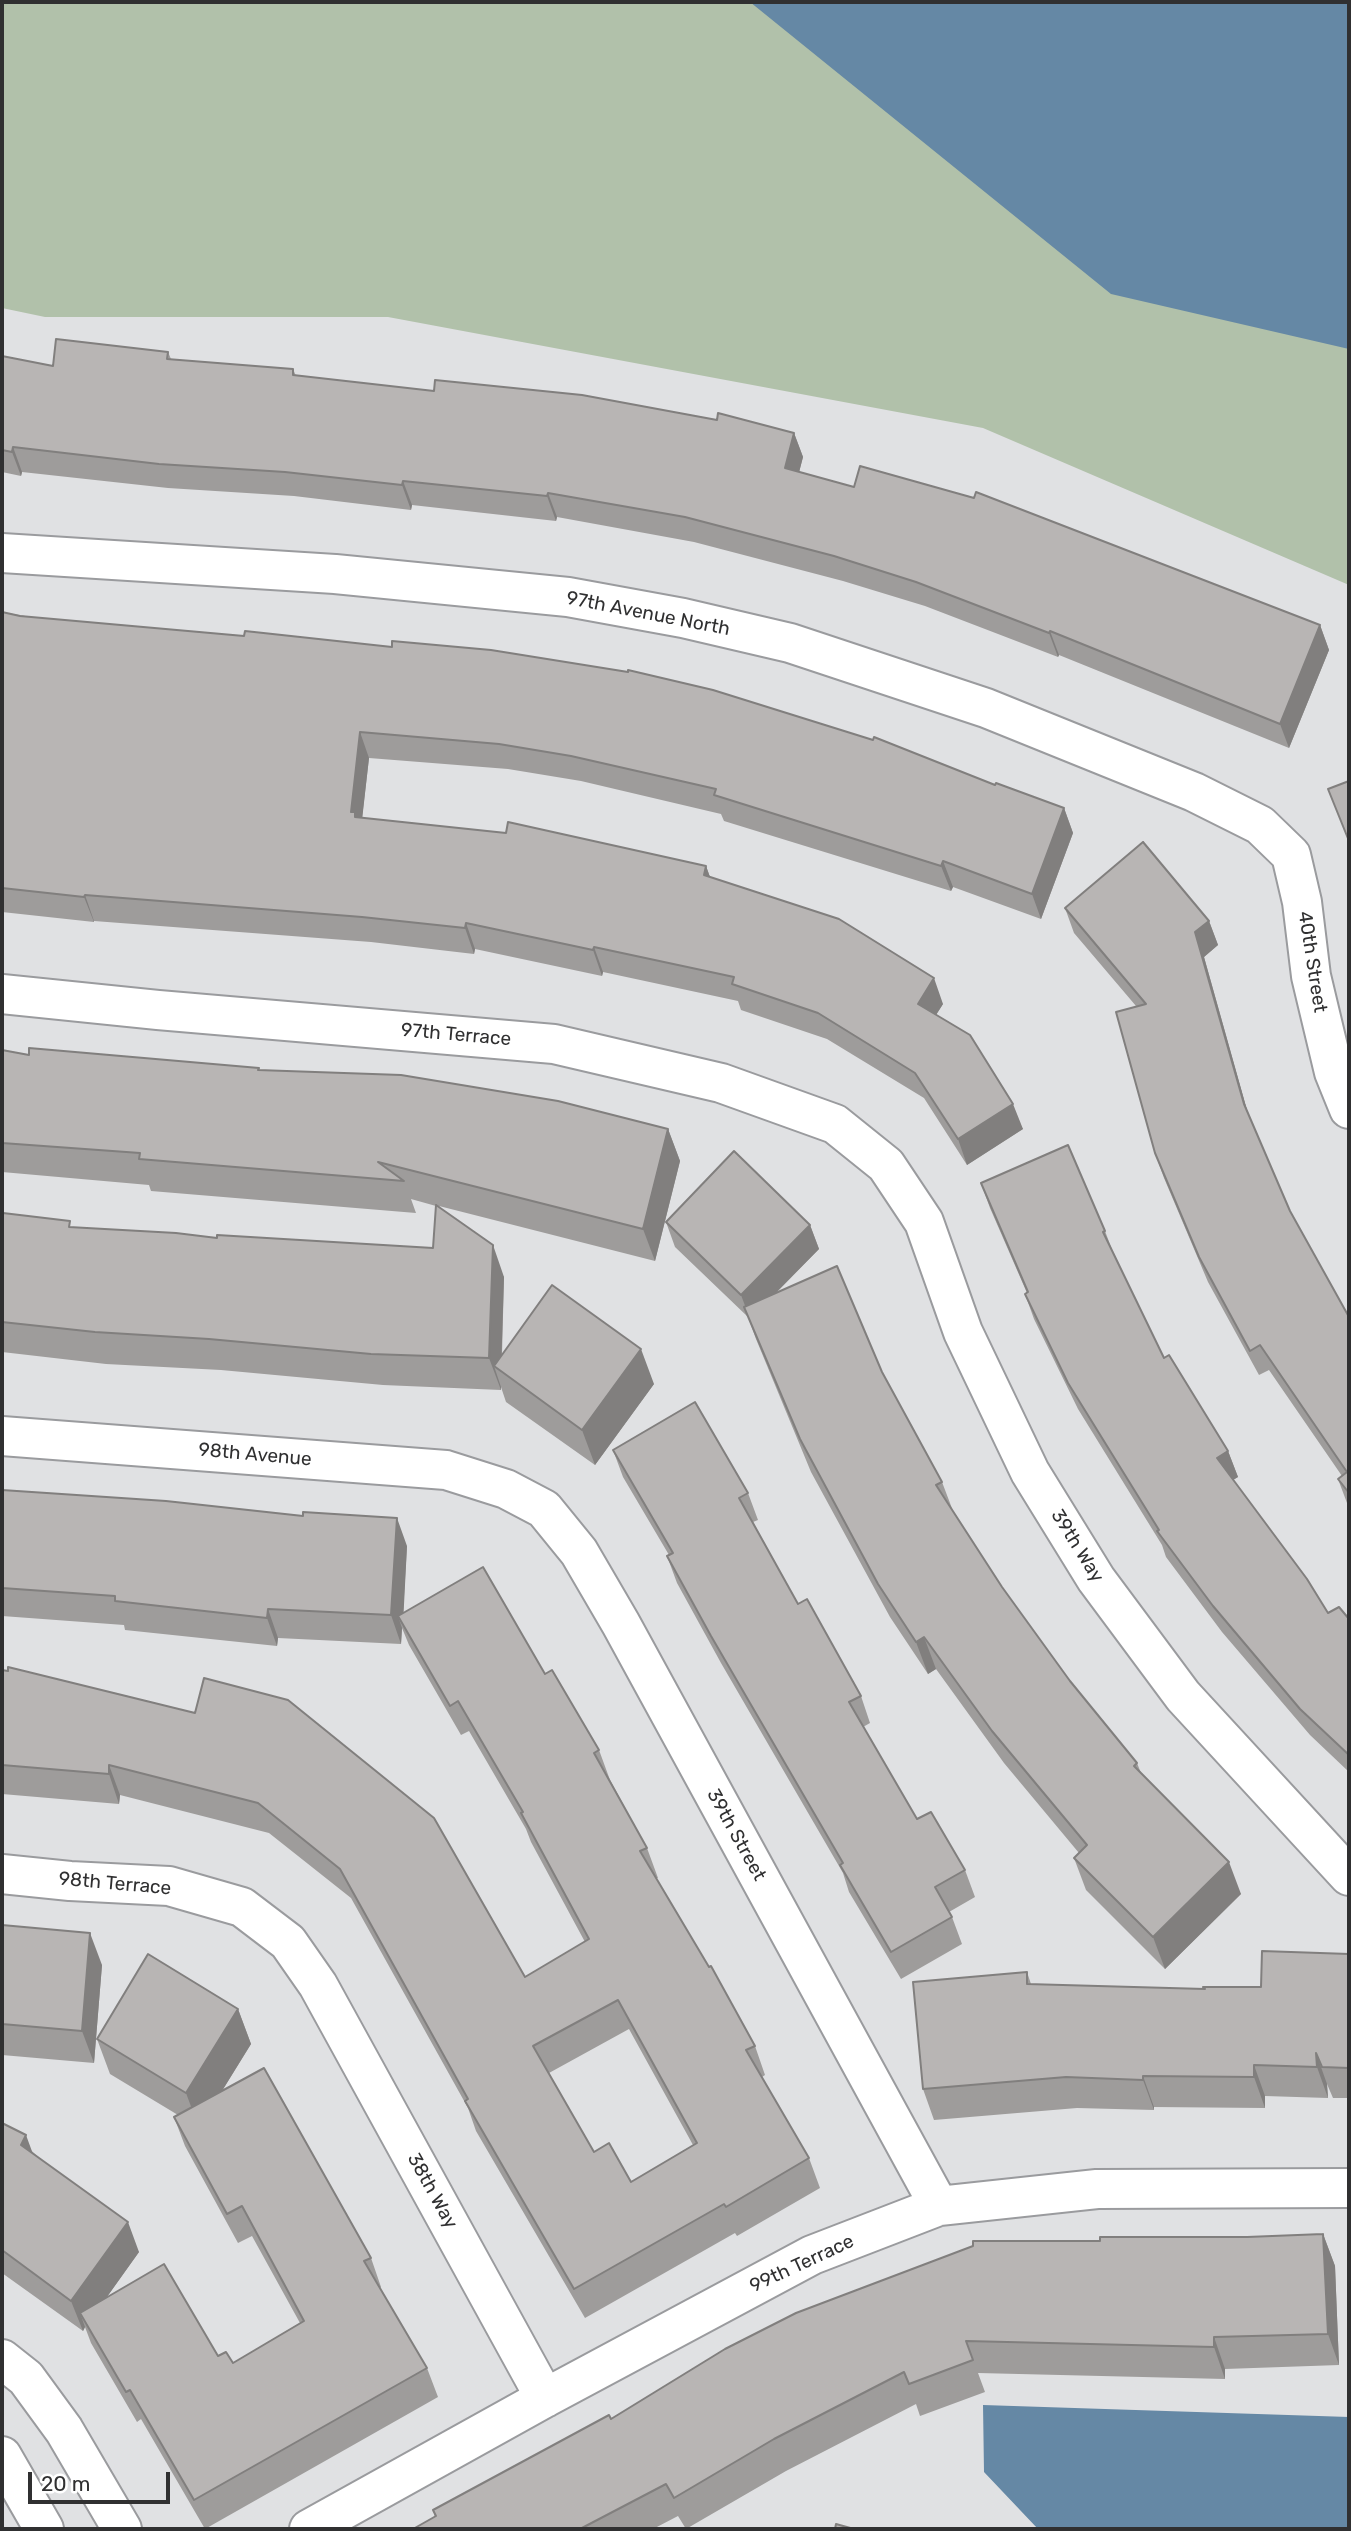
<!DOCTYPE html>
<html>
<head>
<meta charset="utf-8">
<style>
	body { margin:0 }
	#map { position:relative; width:1351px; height:2531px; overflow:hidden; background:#e0e1e3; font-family:Rubik,sans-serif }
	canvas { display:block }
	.frame { position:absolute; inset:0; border:4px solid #303031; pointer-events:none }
	.scale { position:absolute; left:28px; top:2472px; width:142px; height:32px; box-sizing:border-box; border:4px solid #303031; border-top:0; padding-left:9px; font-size:21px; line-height:24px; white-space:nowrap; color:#303031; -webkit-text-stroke:5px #fff; paint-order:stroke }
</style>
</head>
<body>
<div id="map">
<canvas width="1351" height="2531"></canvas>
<div class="frame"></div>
<div class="scale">20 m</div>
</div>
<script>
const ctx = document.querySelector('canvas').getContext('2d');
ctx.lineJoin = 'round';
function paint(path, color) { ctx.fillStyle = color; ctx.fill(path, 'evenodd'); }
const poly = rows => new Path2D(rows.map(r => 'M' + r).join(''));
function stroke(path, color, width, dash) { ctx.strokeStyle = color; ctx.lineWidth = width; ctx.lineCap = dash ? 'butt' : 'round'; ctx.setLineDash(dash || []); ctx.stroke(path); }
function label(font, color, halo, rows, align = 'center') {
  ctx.font = font + ' Rubik,sans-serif'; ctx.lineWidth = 7; ctx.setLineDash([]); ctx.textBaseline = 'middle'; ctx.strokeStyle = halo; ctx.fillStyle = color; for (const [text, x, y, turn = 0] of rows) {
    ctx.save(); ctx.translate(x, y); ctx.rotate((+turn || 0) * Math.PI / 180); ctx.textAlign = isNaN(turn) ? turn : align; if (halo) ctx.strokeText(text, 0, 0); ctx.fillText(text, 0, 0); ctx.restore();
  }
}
paint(poly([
	[2,2,1349,2,1349,585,983,428,388,317,45,317,2,308]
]), '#b1c1aa');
paint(poly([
	[750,2,1349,2,1349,349,1111,294],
	[983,2405,1349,2417,1349,2529,1038,2529,984,2472]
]), '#6588a5');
const street = poly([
	[2,553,335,574,568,597,683,618,790,643,986,708,1194,792,1260,825,1291,855,1302,902,1311,976,1334,1072,1349,1109],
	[2,994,158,1010,554,1044,721,1083,835,1124,886,1165,924,1222,963,1332,1030,1472,1096,1579,1183,1696,1349,1876],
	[2,1436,446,1470,506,1489,544,1509,579,1552,621,1624,939,2206],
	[2,1874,70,1881,169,1886,242,1907,288,1942,318,1985,545,2398],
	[309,2529,545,2398,812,2255,939,2206,1097,2189,1349,2188]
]);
const secondary = poly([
	[2,2359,26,2378,64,2430,122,2529],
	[2,2456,44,2529]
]);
stroke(street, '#9a9b9e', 42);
stroke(secondary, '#9a9b9e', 42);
stroke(street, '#fff', 38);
stroke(secondary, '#fff', 38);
paint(poly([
	[168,352,171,359,293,369,296,376,794,433,803,457,799,472,1320,625,1329,650,1289,748,1059,655,1058,657,925,606,843,581,694,542,557,517,556,521,412,505,411,510,294,496,168,488,22,472,21,476,2,472,2,356,53,366],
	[2,612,995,785,1064,808,1073,833,1041,919,953,887,951,891,724,821,721,814,581,781,508,769,369,758,362,818,706,866,710,877,943,1004,936,1015,1023,1129,967,1165,924,1098,827,1039,741,1010,738,1001,603,972,602,976,475,949,474,954,371,942,94,921,94,922,2,912],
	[1065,908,1209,921,1218,945,1204,957,1249,1117,1290,1211,1349,1317,1349,1506,1347,1503,1338,1479,1342,1476,1269,1370,1259,1375,1208,1282,1164,1178,1155,1153,1136,1006,1074,933],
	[2,1050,29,1055,260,1070,668,1129,680,1161,655,1261,439,1206,504,1277,502,1355,654,1384,595,1465,506,1402,501,1387,501,1390,383,1385,221,1370,106,1364,2,1352,2,1224,72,1227,217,1238,433,1248,436,1206,411,1199,416,1213,151,1191,149,1185,2,1172],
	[981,1183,1105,1231,1114,1255,1164,1358,1228,1451,1238,1477,1233,1480,1328,1613,1349,1619,1349,1772,1310,1735,1222,1632,1166,1557,1162,1545,1078,1409,1034,1319,1025,1294,1027,1293,990,1208],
	[666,1222,810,1225,819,1249,776,1293,882,1372,942,1482,953,1511,1002,1587,1070,1681,1137,1763,1141,1773,1241,1894,1165,1969,1086,1890,1074,1858,1079,1853,1004,1763,936,1669,928,1674,890,1617,811,1472,756,1339,748,1317,675,1247],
	[613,1450,748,1493,758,1520,753,1522,798,1604,861,1696,870,1723,863,1727,917,1819,965,1870,975,1897,949,1912,952,1917,962,1944,901,1979,849,1892,843,1873,721,1663,677,1583,667,1556,669,1555,623,1477],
	[2,1490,407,1546,403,1613,545,1674,599,1750,610,1780,647,1848,658,1878,656,1878,755,2046,765,2075,762,2077,809,2158,820,2188,737,2236,735,2233,585,2318,476,2131,468,2108,351,1898,269,1833,120,1795,119,1804,2,1794,2,1670,195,1713,525,1977,585,1942,531,1842,526,1829,469,1731,461,1735,409,1645,402,1628,401,1644,278,1638,277,1646,125,1630,124,1625,2,1616],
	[629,2029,693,2145,631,2182,594,2152,549,2073],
	[2,1925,102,1965,94,2063,2,2055],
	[1349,1954,1349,2098,1333,2098,1327,2084,1328,2098,1265,2096,1265,2108,1154,2107,1154,2110,1077,2108,934,2120,923,2089,1027,1972,1031,1984,1204,1989,1203,1987,1261,1987],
	[238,2009,251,2044,222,2091,371,2258,381,2287,380,2288,427,2368,438,2397,205,2529,141,2419,137,2422,91,2343,85,2327,83,2331,2,2273,2,2123,139,2252,106,2298,233,2363,300,2323,252,2236,238,2243,185,2146,174,2117,178,2115,110,2074,97,2039],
	[1323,2234,1335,2266,1339,2365,1225,2369,1225,2379,978,2373,985,2392,920,2416,916,2404,786,2471,686,2529,678,2516,653,2529,413,2529,435,2517,433,2510,611,2419,1100,2241,1247,2237]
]), '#9e9c9b');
paint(poly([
	[794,433,803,457,794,492,785,468],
	[13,447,22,472,21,476,12,452],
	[403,481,412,505,411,510,402,485],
	[548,493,557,517,556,521,547,496],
	[1320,625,1329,650,1289,748,1280,724],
	[1050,631,1059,655,1058,657,1049,633],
	[360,732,369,758,361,829,351,812],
	[1064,808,1073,833,1041,919,1032,894],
	[943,861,953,887,951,891,941,866],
	[706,866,715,891,704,875],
	[85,895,94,921,94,922,84,897],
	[1209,921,1218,945,1204,957,1252,1128,1244,1104,1195,932],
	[466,923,475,949,474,954,465,928],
	[594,947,603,972,602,976,593,950],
	[934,978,943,1004,927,1029,918,1004],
	[1013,1104,1023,1129,967,1165,958,1139],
	[668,1129,680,1161,655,1261,643,1229],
	[810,1225,819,1249,750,1319,741,1295],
	[493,1245,504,1277,501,1372,494,1366,501,1387,501,1390,489,1358],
	[641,1349,654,1384,595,1465,582,1430],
	[1228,1451,1238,1477,1226,1484,1217,1458],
	[397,1518,407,1546,403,1624,398,1616,402,1628,401,1644,391,1615],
	[268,1609,278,1638,277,1646,267,1618],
	[924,1637,936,1669,928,1674,916,1642],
	[109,1765,120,1795,119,1804,109,1774],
	[1229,1862,1241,1894,1165,1969,1153,1937],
	[90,1933,102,1965,94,2063,82,2031],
	[238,2009,251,2044,199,2128,186,2093],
	[1316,2053,1327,2084,1328,2098,1317,2067],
	[1254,2065,1265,2096,1265,2108,1254,2077],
	[1143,2076,1154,2107,1154,2110,1143,2080],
	[26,2135,37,2165,21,2145],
	[128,2222,139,2252,87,2325,80,2313,85,2327,83,2331,71,2301],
	[1323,2234,1335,2266,1339,2365,1328,2334],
	[1214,2337,1225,2369,1225,2379,1214,2347]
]), '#817f7e');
const building = poly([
	[56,339,168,352,167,359,293,369,293,375,434,391,435,380,582,395,717,420,718,413,794,433,785,468,854,487,860,466,974,498,976,492,1320,625,1280,724,1050,631,1049,633,916,582,834,556,685,517,548,493,547,496,403,481,402,485,285,472,159,464,13,447,12,452,2,450,2,356,53,366,56,339],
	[2,612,20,616,244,636,245,631,392,647,392,641,491,650,628,672,628,670,713,690,873,740,874,737,995,785,996,783,1064,808,1032,894,943,861,941,866,714,795,716,789,571,756,499,744,360,732,351,812,355,812,355,817,506,833,508,822,706,866,704,875,839,919,934,978,918,1004,970,1035,1013,1104,958,1139,915,1073,818,1013,732,984,734,977,594,947,593,950,466,923,465,928,362,917,85,895,84,897,2,888,2,612],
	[1349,781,1349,841,1328,789,1349,781],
	[1143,842,1209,921,1195,932,1244,1104,1290,1211,1349,1317,1349,1493,1338,1479,1347,1472,1260,1345,1250,1351,1199,1257,1155,1153,1116,1012,1146,1004,1065,908,1143,842],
	[29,1048,259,1068,258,1070,401,1075,558,1101,668,1129,643,1229,378,1162,404,1181,139,1159,140,1153,2,1143,2,1050,29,1055,29,1048],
	[1068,1145,1105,1231,1103,1232,1164,1358,1169,1355,1228,1451,1217,1458,1307,1579,1328,1613,1339,1607,1349,1619,1349,1755,1300,1709,1213,1606,1157,1531,1159,1530,1068,1383,1025,1294,1028,1292,981,1183,1068,1145],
	[734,1151,810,1225,741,1295,666,1222,734,1151],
	[436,1205,493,1245,489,1358,371,1354,209,1339,95,1332,2,1322,2,1224,3,1213,70,1221,69,1227,176,1233,217,1238,217,1235,433,1248,436,1205],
	[837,1266,882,1372,942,1482,936,1485,1002,1587,1070,1681,1137,1763,1134,1766,1229,1862,1153,1937,1074,1858,1087,1845,992,1731,924,1637,916,1642,878,1584,800,1439,744,1307,837,1266],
	[552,1285,641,1349,582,1430,494,1366,552,1285],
	[695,1402,748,1493,739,1498,798,1604,807,1599,861,1696,849,1702,917,1819,931,1812,965,1870,935,1887,952,1917,891,1952,840,1865,843,1863,711,1636,667,1556,673,1553,613,1450,695,1402],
	[2,1490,166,1501,303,1516,303,1512,397,1518,391,1615,268,1609,267,1618,115,1601,115,1596,2,1588,2,1490],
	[483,1567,545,1674,552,1670,599,1750,594,1753,647,1848,640,1851,709,1967,711,1966,755,2046,746,2050,809,2158,726,2207,724,2204,574,2289,465,2101,468,2099,340,1869,258,1803,109,1765,109,1774,2,1765,2,1670,8,1671,8,1667,195,1713,204,1678,288,1700,434,1818,525,1977,589,1939,521,1813,523,1812,458,1701,450,1706,398,1616,483,1567],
	[618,2000,697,2143,631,2182,609,2143,594,2152,533,2046,618,2000],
	[2,1925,90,1933,82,2031,2,2024,2,1925],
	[1262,1951,1349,1954,1349,2068,1322,2067,1316,2053,1317,2067,1254,2065,1254,2077,1143,2076,1143,2080,1066,2077,923,2089,913,1982,1027,1972,1027,1984,1205,1989,1203,1987,1261,1987,1262,1951],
	[148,1954,238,2009,186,2093,97,2039,148,1954],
	[264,2068,371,2258,364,2261,427,2368,194,2500,130,2390,126,2392,80,2313,164,2264,218,2356,226,2352,233,2363,304,2321,242,2206,227,2214,174,2117,264,2068],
	[2,2123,26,2135,21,2145,128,2222,71,2301,2,2250,2,2123],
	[1323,2234,1328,2334,1214,2337,1214,2347,966,2341,973,2360,909,2384,904,2372,774,2439,674,2498,666,2484,580,2529,413,2529,436,2516,433,2510,609,2415,611,2419,725,2349,796,2313,973,2246,973,2241,1100,2241,1100,2237,1247,2237,1323,2234],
	[836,2524,854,2529,835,2529,836,2524]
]);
paint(building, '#b8b5b4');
stroke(building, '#817f7e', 2);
label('19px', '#303031', '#fff', [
	["97th Avenue North",648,614,11],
	["40th Street",1312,962,81],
	["97th Terrace",456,1035,5],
	["98th Avenue",255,1455,5],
	["39th Way",1077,1546,58],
	["39th Street",736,1835,61],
	["98th Terrace",115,1884,5],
	["38th Way",432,2191,61],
	["99th Terrace",802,2264,-25]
]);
</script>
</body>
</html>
